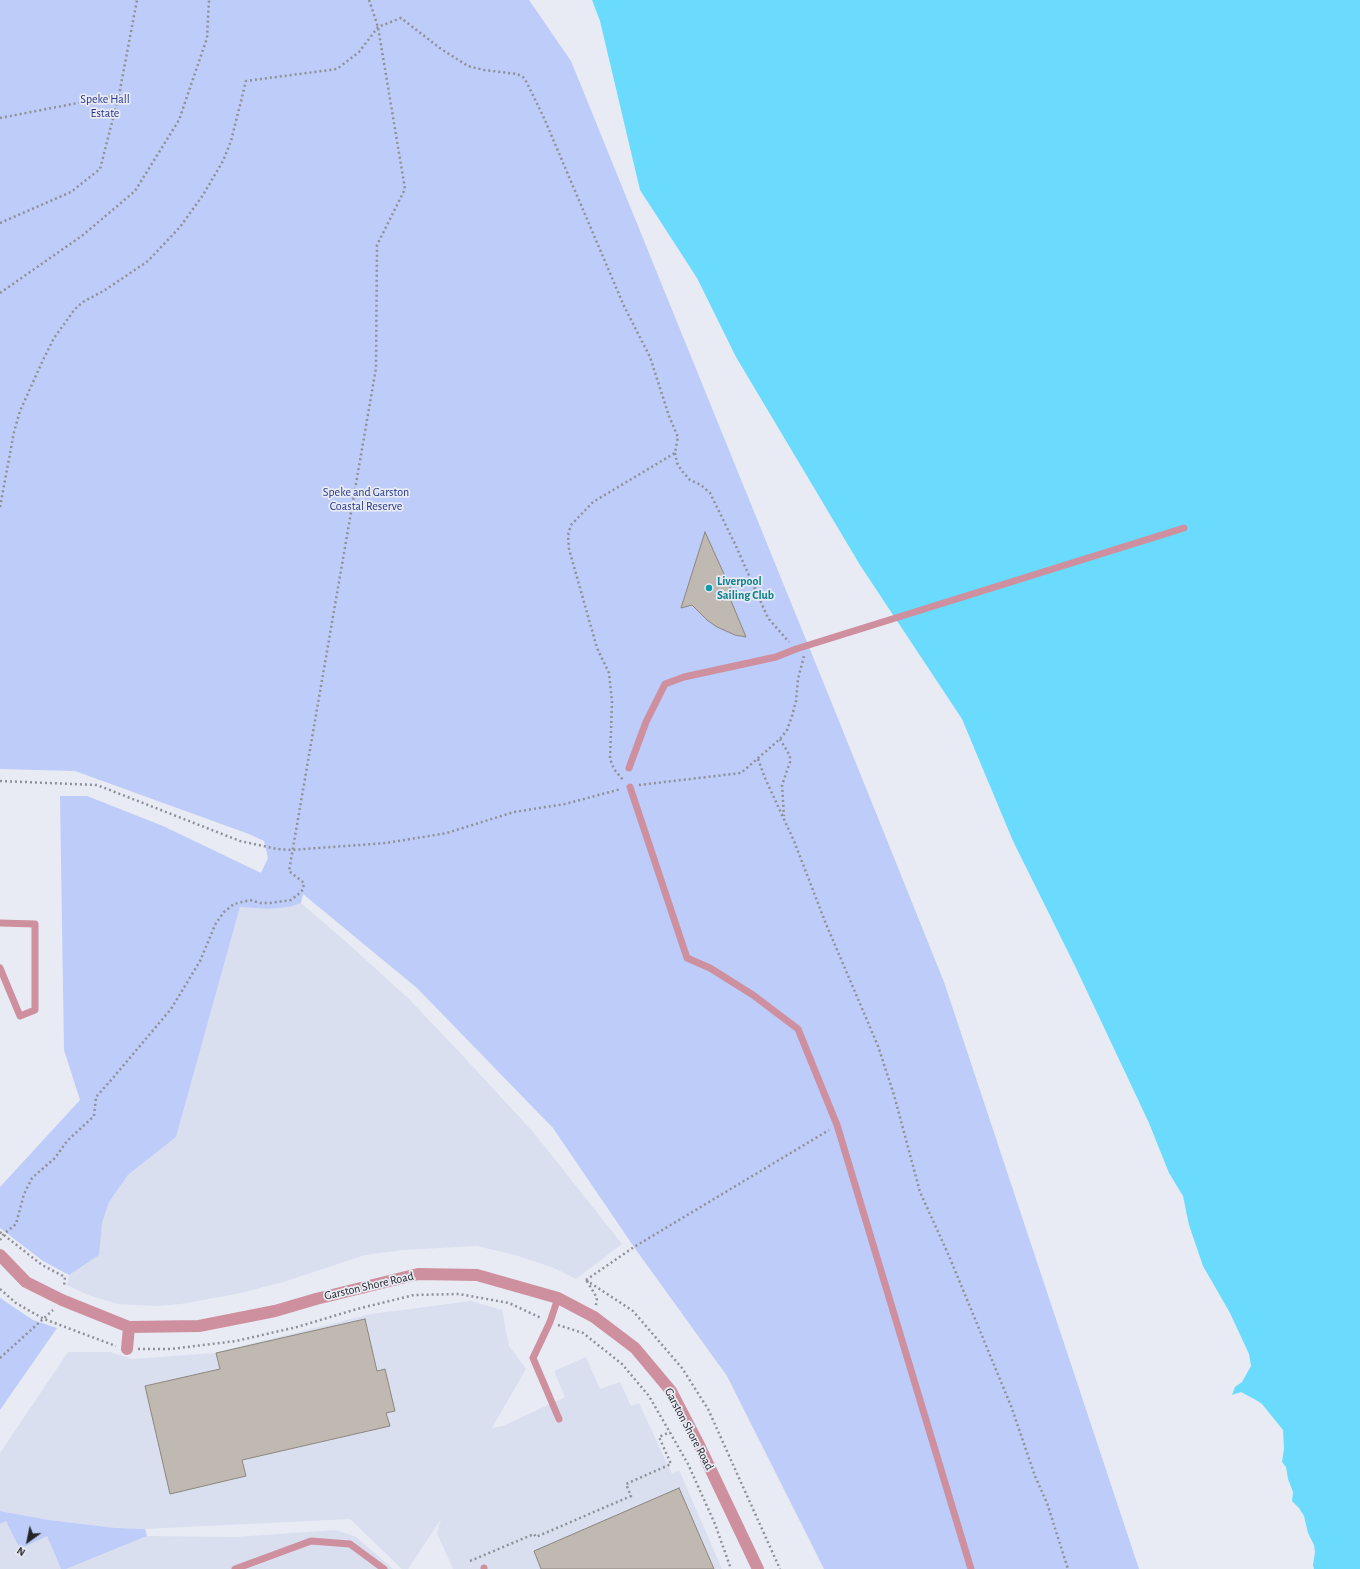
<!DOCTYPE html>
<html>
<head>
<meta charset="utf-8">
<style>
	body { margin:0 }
	#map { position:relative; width:1360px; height:1569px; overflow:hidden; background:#e8ebf4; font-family:"Alegreya Sans",sans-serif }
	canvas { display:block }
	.north { position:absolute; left:8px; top:1521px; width:40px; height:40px; -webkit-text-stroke:3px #e8ebf4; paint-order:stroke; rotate:213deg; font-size:11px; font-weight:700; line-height:16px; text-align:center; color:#242528 }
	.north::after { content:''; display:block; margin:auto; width:14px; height:18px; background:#242528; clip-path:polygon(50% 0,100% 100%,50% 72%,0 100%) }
</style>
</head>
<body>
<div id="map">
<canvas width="1360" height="1569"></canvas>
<div class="north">N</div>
</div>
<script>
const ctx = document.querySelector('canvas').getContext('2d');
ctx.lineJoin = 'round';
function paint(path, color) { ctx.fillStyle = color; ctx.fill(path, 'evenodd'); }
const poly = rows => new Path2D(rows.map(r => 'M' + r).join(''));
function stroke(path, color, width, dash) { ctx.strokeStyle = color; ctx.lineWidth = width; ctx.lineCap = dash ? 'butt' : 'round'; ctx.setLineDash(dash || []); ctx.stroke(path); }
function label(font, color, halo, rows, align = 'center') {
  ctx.font = font + ' "Alegreya Sans",sans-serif'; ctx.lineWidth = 3.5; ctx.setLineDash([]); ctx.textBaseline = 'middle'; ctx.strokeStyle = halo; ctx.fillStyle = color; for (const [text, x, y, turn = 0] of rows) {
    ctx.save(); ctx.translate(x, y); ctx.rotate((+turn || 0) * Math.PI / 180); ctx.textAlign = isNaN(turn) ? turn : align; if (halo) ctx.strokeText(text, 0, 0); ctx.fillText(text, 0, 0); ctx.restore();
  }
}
paint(poly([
	[301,903,344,940,409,999,464,1057,534,1133,622,1244,576,1279,554,1268,515,1255,477,1246,402,1250,365,1255,283,1282,241,1293,181,1304,156,1306,118,1304,88,1295,67,1285,69,1275,98,1255,102,1223,109,1202,128,1175,176,1137,240,907,268,909,290,907],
	[471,1301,502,1310,509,1346,526,1369,492,1428,503,1426,565,1397,554,1371,586,1357,600,1389,620,1382,631,1406,639,1403,672,1474,679,1470,722,1569,453,1569,437,1533,441,1519,408,1569,402,1569,350,1519,145,1529,116,1528,49,1520,0,1511,0,1453,68,1352,110,1352,132,1359,214,1353,371,1314],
	[6,1521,47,1536,61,1569,0,1569,0,1524],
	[336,1530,356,1537,393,1569,66,1569,147,1536,236,1537]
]), '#d9dfef');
paint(poly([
	[0,0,529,0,571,61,837,716,944,982,1139,1569,824,1569,727,1376,634,1247,553,1128,417,988,303,894,301,903,290,907,268,909,240,907,176,1137,128,1175,109,1202,102,1223,99,1255,69,1275,43,1261,0,1228,0,1187,80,1100,64,1050,60,796,87,796,163,826,261,873,268,858,264,841,249,834,75,771,0,769],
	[0,1298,33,1320,57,1328,0,1410],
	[0,1511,49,1520,116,1528,145,1529,147,1536,66,1569,61,1569,47,1536,20,1549,6,1521,0,1524]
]), '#bdccf8');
paint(poly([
	[592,0,1360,0,1360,1569,1314,1569,1313,1565,1315,1552,1314,1545,1308,1533,1304,1516,1299,1508,1292,1501,1293,1492,1288,1479,1286,1467,1282,1462,1284,1448,1283,1430,1262,1404,1256,1400,1241,1392,1232,1395,1235,1387,1242,1382,1251,1366,1249,1354,1230,1313,1203,1266,1189,1225,1183,1196,1169,1173,1149,1123,1076,968,1013,841,962,719,860,565,736,357,697,278,640,190,600,21]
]), '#6adbfd');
const building = poly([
	[705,532,733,594,729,596,746,637,735,635,717,627,707,620,692,605,681,608,705,532],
	[365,1319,377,1371,385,1369,395,1411,386,1413,390,1426,242,1460,246,1476,170,1494,145,1386,220,1369,216,1353,365,1319],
	[679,1488,714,1569,541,1569,534,1551,679,1488]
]);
paint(building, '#bfb9b2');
stroke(building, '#8c867f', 1);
stroke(poly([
	[0,118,119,95],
	[0,223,71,192,100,169,119,95,137,0],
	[0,293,83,235,135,191,179,120,207,38,209,0],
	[675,453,677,463,682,471,690,480,701,485,710,493,735,544,768,618,789,642],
	[0,507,14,432,20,411,43,360,54,338,75,309,83,302,105,290,148,261,180,227,203,195,223,161,231,141,246,81,337,69,359,52,378,27,401,18,441,49,468,66,484,70,517,74,523,77,527,83,544,118,624,306,650,357,669,416,678,437,675,453,593,502,571,525,568,535,569,549,597,648,609,673,612,702,610,759,614,769,623,780],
	[780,739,790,756,790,762,782,785,784,816],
	[758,759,765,778,794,841,826,924,878,1046,894,1095,920,1192,949,1256,1011,1406,1035,1476,1047,1503,1068,1569],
	[0,781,97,785,240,841,277,849,291,850,386,843,447,833,514,812,565,804,621,789],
	[639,785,741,773,780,739,787,730,792,716,796,701,798,679,804,656],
	[0,1232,42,1265,65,1277,64,1287],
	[0,1240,3,1235,16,1224,24,1194,32,1178,55,1158,67,1141,94,1116,96,1097,112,1079,171,1009,200,961,216,923,224,912,234,904,250,900,260,903,270,903,291,900,301,892,303,889,304,883,289,871,376,368,377,245,405,189,378,27,369,0],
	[586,1280,633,1311,682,1368,708,1409,780,1569],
	[586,1280,634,1247,829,1130],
	[587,1281,597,1298,596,1305],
	[0,1289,16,1303,44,1319,116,1346],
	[558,1325,583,1333,622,1364,649,1396,688,1464,715,1524,731,1569],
	[138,1349,171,1349,236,1341,297,1327,357,1309,414,1295,459,1294,509,1303,541,1318],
	[0,1358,53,1310],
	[470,1561,534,1534,536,1537,631,1496,626,1484,671,1464,659,1437,670,1432]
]), '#8f9197', 2.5, [2, 3]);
stroke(poly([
	[629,768,646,722,665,684,684,677,776,657,796,649,1184,528],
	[630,787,687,958,710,968,753,995,798,1029,837,1125,971,1569],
	[0,923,35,924,35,1010,20,1016,0,968],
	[558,1298,550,1322,533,1358,559,1419],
	[484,1568,484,1569],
	[235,1569,311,1541,350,1544,384,1569]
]), '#ce909f', 7);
stroke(poly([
	[0,1255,26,1282,62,1300,129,1327,199,1326,275,1311,316,1299,418,1274,477,1275,558,1298,594,1317,635,1348,671,1391,699,1445,758,1569],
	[127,1349,129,1327]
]), '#ce909f', 12);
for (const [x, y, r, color] of [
	[709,588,4,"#0f9aa8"]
]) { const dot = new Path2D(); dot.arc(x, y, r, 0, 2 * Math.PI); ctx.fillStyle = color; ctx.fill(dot); stroke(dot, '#e8ebf4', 1.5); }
label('12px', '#25358a', '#e8ebf4', [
	["Speke Hall",105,99],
	["Estate",105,113],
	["Speke and Garston",366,492],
	["Coastal Reserve",366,506]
]);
label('bold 12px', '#0d838f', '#e8ebf4', [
	["Liverpool",717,581],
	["Sailing Club",717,595]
], 'left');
label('12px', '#242528', '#e8ebf4', [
	["Garston Shore Road",369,1286,-13],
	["Garston Shore Road",689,1429,62]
]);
</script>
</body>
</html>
